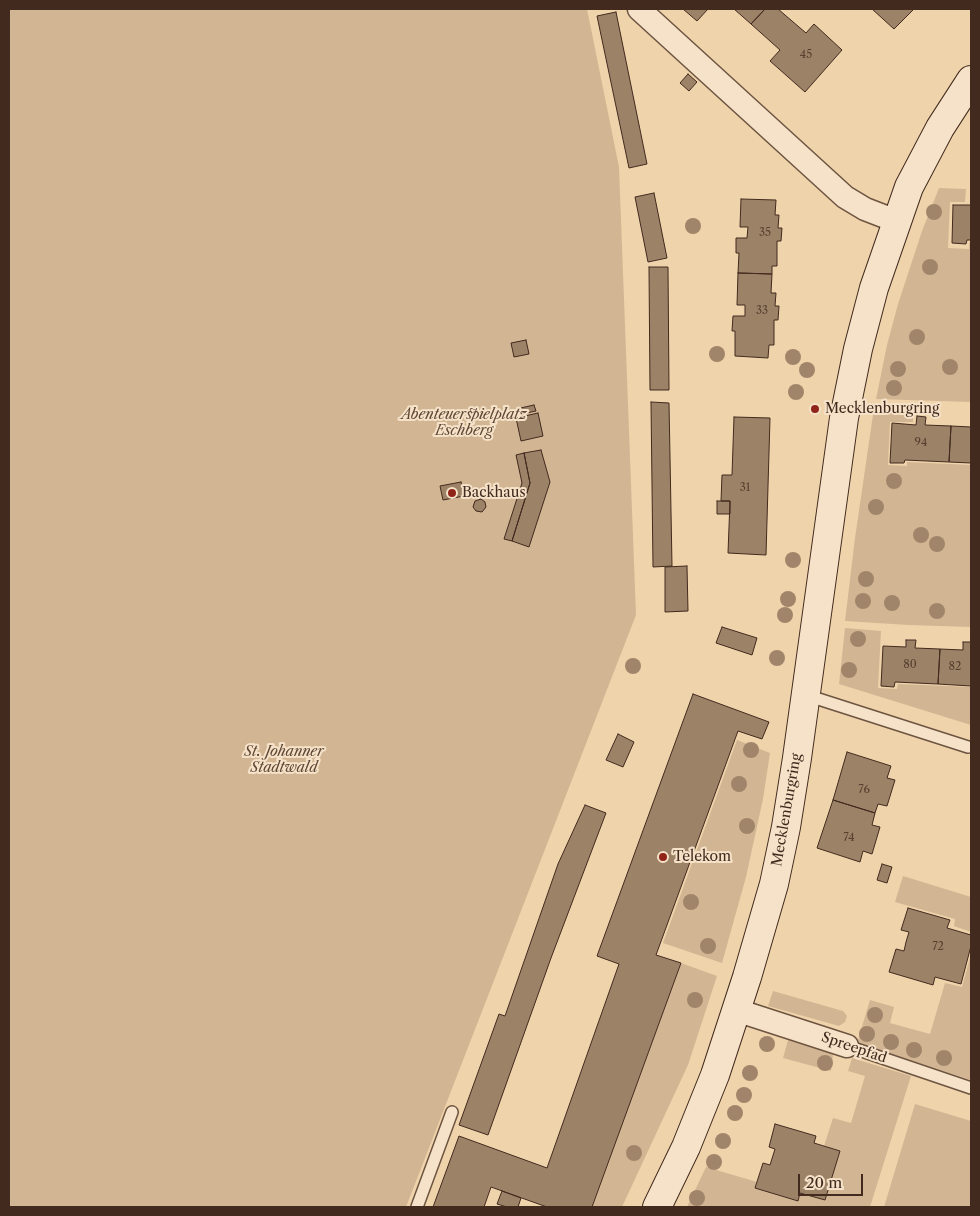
<!DOCTYPE html>
<html>
<head>
<meta charset="utf-8">
<style>
	body { margin:0 }
	#map { position:relative; width:980px; height:1216px; overflow:hidden; background:#efd3ab; font-family:"Libre Caslon Text",serif }
	canvas { display:block }
	.frame { position:absolute; inset:0; border:10px solid #422a1e; pointer-events:none }
	.scale { position:absolute; left:798px; top:1174px; width:65px; height:22px; box-sizing:border-box; border:2px solid #422a1e; border-top:0; padding-left:6px; font-size:15px; line-height:18px; white-space:nowrap; color:#422a1e; -webkit-text-stroke:4px #f5e2c8; paint-order:stroke }
</style>
</head>
<body>
<div id="map">
<canvas width="980" height="1216"></canvas>
<div class="frame"></div>
<div class="scale">20 m</div>
</div>
<script>
const ctx = document.querySelector('canvas').getContext('2d');
ctx.lineJoin = 'round';
function paint(path, color) { ctx.fillStyle = color; ctx.fill(path, 'evenodd'); }
const poly = rows => new Path2D(rows.map(r => 'M' + r).join(''));
function stroke(path, color, width, dash) { ctx.strokeStyle = color; ctx.lineWidth = width; ctx.lineCap = dash ? 'butt' : 'round'; ctx.setLineDash(dash || []); ctx.stroke(path); }
function label(font, color, halo, rows, align = 'center') {
  ctx.font = font + ' "Libre Caslon Text",serif'; ctx.lineWidth = 4; ctx.setLineDash([]); ctx.textBaseline = 'middle'; ctx.strokeStyle = halo; ctx.fillStyle = color; for (const [text, x, y, turn = 0] of rows) {
    ctx.save(); ctx.translate(x, y); ctx.rotate((+turn || 0) * Math.PI / 180); ctx.textAlign = isNaN(turn) ? turn : align; if (halo) ctx.strokeText(text, 0, 0); ctx.fillText(text, 0, 0); ctx.restore();
  }
}
paint(poly([
	[9,9,587,9,619,167,636,615,406,1207,9,1207],
	[939,188,966,189,965,202,950,202,948,248,969,249,969,243,971,243,971,402,876,399,887,345,898,304,922,231],
	[874,408,913,410,913,422,890,422,888,465,907,466,907,462,971,465,971,627,908,625,845,621,855,538],
	[845,628,881,631,878,688,897,689,898,684,971,687,971,725,839,684],
	[737,740,770,753,763,799,746,877,722,963,663,943],
	[903,876,971,897,971,932,954,926,955,919,895,902],
	[971,954,971,1080,857,1043,870,1000,894,1007,890,1023,930,1034,945,983,962,987],
	[681,963,717,976,688,1065,622,1207,592,1207],
	[773,991,843,1011,847,1016,845,1022,839,1026,768,1006],
	[788,1040,833,1054,831,1071,783,1058],
	[852,1058,911,1076,870,1207,687,1207,706,1167,757,1182,756,1188,797,1201,800,1193,825,1200,840,1151,824,1146,833,1118,851,1123,865,1076,848,1071],
	[915,1104,971,1121,971,1207,884,1207]
]), '#d2b693');
const building = poly([
	[683,9,708,9,697,21,683,9],
	[734,9,765,9,751,24,734,9],
	[765,9,778,9,806,33,814,24,842,50,805,92,770,61,780,50,751,24,765,9],
	[872,9,914,9,894,29,872,9],
	[616,12,647,164,629,168,597,16,616,12],
	[688,74,697,82,689,91,680,83,688,74],
	[654,193,667,258,648,262,635,197,654,193],
	[741,199,776,200,775,215,779,215,778,228,782,228,781,241,777,241,777,266,772,266,772,274,738,273,739,253,736,253,736,238,747,238,748,227,740,227,741,199],
	[953,205,971,205,971,240,967,240,966,244,952,243,953,205],
	[649,267,668,267,669,390,650,390,649,267],
	[738,273,772,274,771,293,776,293,775,306,779,306,778,320,774,320,774,345,769,345,768,358,735,356,735,331,732,331,733,316,745,316,745,305,737,305,738,273],
	[526,340,529,354,514,357,511,343,526,340],
	[651,402,669,403,672,566,653,567,651,402],
	[534,405,536,411,517,415,516,409,534,405],
	[538,413,543,436,521,441,516,418,538,413],
	[917,416,926,417,925,425,951,426,949,462,905,460,904,463,890,463,892,423,916,425,917,416],
	[734,417,770,418,766,555,728,553,730,501,721,501,722,475,732,475,734,417],
	[951,426,971,427,971,463,949,462,951,426],
	[541,450,550,482,529,547,512,541,530,483,524,453,541,450],
	[524,453,530,483,512,541,504,539,522,483,516,455,524,453],
	[461,482,464,496,443,500,440,486,461,482],
	[481,499,485,502,486,507,482,512,476,511,473,507,475,501,481,499],
	[717,501,730,501,730,514,717,514,717,501],
	[687,566,688,611,665,612,665,567,687,566],
	[722,627,757,638,752,655,716,643,722,627],
	[906,640,916,640,915,648,940,649,938,684,895,682,894,687,881,686,883,646,906,647,906,640],
	[963,642,971,642,971,686,938,684,940,649,963,650,963,642],
	[693,694,769,722,762,739,738,731,656,955,681,963,592,1207,547,1207,491,1187,484,1207,433,1207,459,1136,547,1168,619,964,597,956,693,694],
	[618,734,634,742,623,767,606,760,618,734],
	[847,752,891,766,887,778,895,780,887,806,878,804,875,813,833,800,847,752],
	[833,800,875,813,872,825,880,827,872,854,863,851,860,862,817,848,833,800],
	[585,805,606,813,551,958,488,1135,459,1125,499,1014,505,1016,558,864,585,805],
	[882,864,892,867,887,883,877,880,882,864],
	[908,908,950,920,947,928,971,935,971,946,961,984,935,977,933,985,889,972,896,949,904,951,906,942,909,932,901,930,908,908],
	[775,1124,816,1136,814,1143,840,1151,825,1200,800,1193,798,1201,755,1188,763,1163,770,1165,775,1149,769,1147,775,1124],
	[502,1191,521,1198,518,1207,507,1207,497,1204,502,1191]
]);
paint(building, '#9c8267');
stroke(building, '#422a1e', 1);
const lane = poly([
	[806,695,968,747],
	[847,1046,971,1088],
	[417,1207,452,1112]
]);
const street = poly([
	[639,9,845,197,865,209,896,221],
	[736,1010,847,1046]
]);
const secondary = poly([
	[657,1207,686,1147,715,1075,747,977,774,884,786,827,797,758,844,418,858,349,874,288,909,187,940,128,971,80]
]);
stroke(lane, '#6d5441', 14);
stroke(street, '#6d5441', 25);
stroke(secondary, '#422a1e', 30);
stroke(lane, '#f5e2c8', 11);
stroke(street, '#f5e2c8', 22);
stroke(secondary, '#f5e2c8', 28);
ctx.fillStyle = '#a0856a';
for (const [x, y] of [
	[934,212],
	[693,226],
	[930,267],
	[917,337],
	[717,354],
	[793,357],
	[950,367],
	[898,369],
	[807,370],
	[894,388],
	[796,392],
	[894,481],
	[876,507],
	[921,535],
	[937,544],
	[793,560],
	[866,579],
	[788,599],
	[863,601],
	[892,603],
	[937,611],
	[785,615],
	[858,639],
	[777,658],
	[633,666],
	[849,670],
	[751,750],
	[739,784],
	[747,826],
	[691,902],
	[708,946],
	[695,1000],
	[875,1015],
	[867,1034],
	[891,1042],
	[767,1044],
	[914,1050],
	[944,1058],
	[825,1063],
	[750,1073],
	[744,1095],
	[735,1113],
	[723,1141],
	[634,1153],
	[714,1162],
	[697,1198]
]) { ctx.beginPath(); ctx.arc(x, y, 8, 0, 2 * Math.PI); ctx.fill(); }
for (const [x, y, r, color] of [
	[815,409,5,"#8f2418"],
	[452,493,5,"#8f2418"],
	[663,857,5,"#8f2418"]
]) { const dot = new Path2D(); dot.arc(x, y, r, 0, 2 * Math.PI); ctx.fillStyle = color; ctx.fill(dot); stroke(dot, '#f5e2c8', 2); }
label('11px', '#584030', null, [
	["45",806,55],
	["35",765,233],
	["33",762,311],
	["94",921,443],
	["31",745,488],
	["80",910,665],
	["82",955,667],
	["76",864,790],
	["74",849,838],
	["72",938,947]
]);
label('14px', '#422a1e', '#f5e2c8', [
	["Mecklenburgring",825,409],
	["Backhaus",462,493],
	["Telekom",673,857]
], 'left');
label('italic 14px', '#5f4635', '#f5e2c8', [
	["Abenteuerspielplatz",464,415],
	["Eschberg",464,431],
	["St. Johanner",284,752],
	["Stadtwald",284,768]
]);
label('14px', '#422a1e', '#f5e2c8', [
	["Mecklenburgring",787,810,-80],
	["Spreepfad",854,1048,19]
]);
</script>
</body>
</html>
